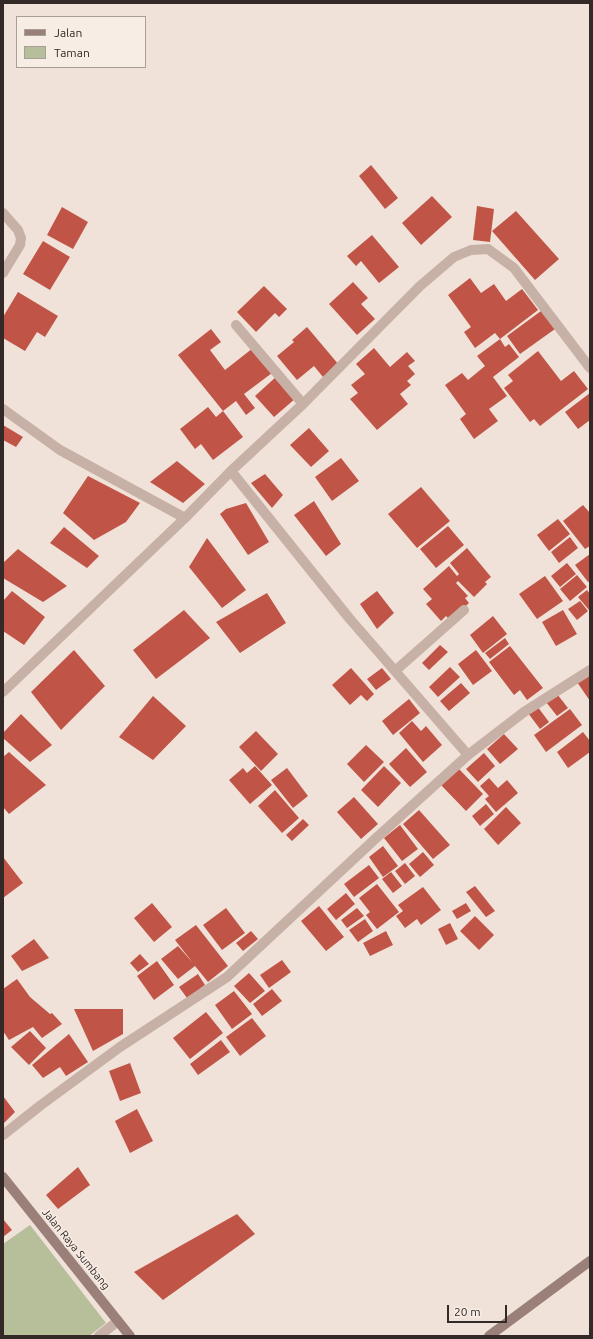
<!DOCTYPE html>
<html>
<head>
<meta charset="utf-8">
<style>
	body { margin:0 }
	#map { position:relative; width:593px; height:1339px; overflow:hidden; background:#f0e2d9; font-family:Ubuntu,sans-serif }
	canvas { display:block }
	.frame { position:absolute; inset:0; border:4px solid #332926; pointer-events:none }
	.legend { position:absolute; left:16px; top:16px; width:130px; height:52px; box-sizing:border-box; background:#f8ede5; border:1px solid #a99f99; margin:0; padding:5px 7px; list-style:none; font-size:12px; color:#332926 }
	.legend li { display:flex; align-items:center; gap:8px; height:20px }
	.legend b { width:20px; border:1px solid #a99f99 }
	.scale { position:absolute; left:447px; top:1305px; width:60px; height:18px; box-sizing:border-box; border:2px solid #332926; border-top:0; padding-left:5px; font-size:12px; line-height:14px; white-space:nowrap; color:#332926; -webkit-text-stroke:3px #f8ede5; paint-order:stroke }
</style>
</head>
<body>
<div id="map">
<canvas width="593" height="1339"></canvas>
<div class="frame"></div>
<ul class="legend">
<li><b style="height:5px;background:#9a8078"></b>Jalan</li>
<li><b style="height:11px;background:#b6be9a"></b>Taman</li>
</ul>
<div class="scale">20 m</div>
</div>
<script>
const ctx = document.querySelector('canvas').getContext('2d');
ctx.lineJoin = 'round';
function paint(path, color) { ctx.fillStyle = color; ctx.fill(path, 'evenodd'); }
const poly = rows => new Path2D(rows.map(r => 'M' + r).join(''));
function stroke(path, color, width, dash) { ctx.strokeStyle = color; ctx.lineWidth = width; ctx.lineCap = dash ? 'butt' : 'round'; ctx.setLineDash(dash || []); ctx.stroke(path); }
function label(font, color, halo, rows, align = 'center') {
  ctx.font = font + ' Ubuntu,sans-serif'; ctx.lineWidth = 3; ctx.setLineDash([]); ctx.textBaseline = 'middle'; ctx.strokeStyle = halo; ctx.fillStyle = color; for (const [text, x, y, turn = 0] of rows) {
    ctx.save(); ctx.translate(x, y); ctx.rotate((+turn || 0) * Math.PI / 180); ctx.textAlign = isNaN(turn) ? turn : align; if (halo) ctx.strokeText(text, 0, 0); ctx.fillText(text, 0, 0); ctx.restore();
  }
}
paint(poly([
	[30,1225,106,1323,89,1336,3,1336,3,1244]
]), '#b6be9a');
paint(poly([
	[371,165,398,198,385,209,359,176],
	[432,196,452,217,421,245,402,223],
	[477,206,494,209,490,242,473,240],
	[62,207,88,222,73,249,47,235],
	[516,211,559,259,535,280,492,231],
	[372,235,399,267,379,283,361,261,356,266,347,256],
	[43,241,70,257,50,290,23,274],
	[470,278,481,293,494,284,506,301,522,289,538,310,500,339,495,333,475,348,464,332,471,327,448,295],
	[353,282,368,298,361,304,375,319,357,335,329,304],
	[264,286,287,309,279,317,275,313,256,332,237,312],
	[18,292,58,316,45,337,37,332,25,351,3,338,3,317],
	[541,311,555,329,520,354,507,336],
	[307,327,339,365,323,377,314,366,297,380,277,356,294,342,292,340],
	[211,329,221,342,210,350,225,370,253,348,272,373,244,394,255,408,246,415,236,401,223,411,178,355],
	[500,339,505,347,509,344,519,357,493,377,507,396,489,409,498,421,474,439,460,419,466,414,445,385,462,373,468,380,485,366,477,356],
	[374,348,390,367,407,352,415,361,408,366,415,374,407,381,411,385,400,394,408,404,377,430,350,399,358,393,351,385,365,374,356,364],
	[538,351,561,381,574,371,588,389,540,426,534,419,530,422,504,388,513,381,508,375],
	[277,376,296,398,274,417,255,396],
	[590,393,590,420,578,429,565,412],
	[208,407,216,417,223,411,243,437,213,460,201,444,195,449,180,429],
	[3,425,23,437,16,447,3,440],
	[309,428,329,451,311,467,290,445],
	[341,458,359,481,332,501,315,477],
	[177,461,205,484,183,503,150,482],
	[265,474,283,495,272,508,251,483],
	[88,476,140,503,126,522,94,540,63,513],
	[421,487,450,521,417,548,388,514],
	[314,501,341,544,326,556,294,515],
	[246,503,269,542,248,555,220,514,226,509],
	[583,505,590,513,590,546,585,549,563,521],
	[558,519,570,534,549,551,537,535],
	[448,526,464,545,436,568,420,549],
	[64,527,99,556,87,568,50,543],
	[570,537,578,548,559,563,551,552],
	[207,538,246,590,222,608,189,567],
	[467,548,491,577,485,582,487,584,474,597,458,581,456,583,468,596,465,598,469,603,450,620,446,616,441,621,426,604,432,599,423,589,449,566,457,576,459,574,450,563],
	[18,549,67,586,43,602,3,578,3,563],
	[590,554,590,581,588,582,575,565],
	[567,563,576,574,560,587,551,576],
	[577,575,587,587,570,601,560,589],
	[545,576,563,601,537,619,519,594],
	[587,590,590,594,590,609,589,610,578,597],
	[12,591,45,617,24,645,3,631,3,601],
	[377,591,394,613,377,629,360,604],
	[267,593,286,623,240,653,216,622],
	[580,601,588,611,577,620,568,609],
	[184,610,210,638,156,679,133,650],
	[563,610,577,634,556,646,542,622],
	[493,616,507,634,483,653,470,635],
	[505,638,509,644,490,659,485,653],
	[440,645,448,652,429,670,422,663],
	[510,646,543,688,527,700,520,690,514,695,489,662],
	[74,650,105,686,61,730,31,692],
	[476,650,492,671,473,685,458,664],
	[450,667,460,677,438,697,429,687],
	[351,668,374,694,367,701,361,695,350,705,332,685],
	[382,668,391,679,376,690,367,679],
	[590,673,590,701,577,682],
	[461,683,470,693,449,711,440,701],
	[557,694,568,708,557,716,546,702],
	[153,696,186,726,153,760,119,737],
	[409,699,420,713,393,735,382,721],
	[537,706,549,722,540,729,528,713],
	[570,709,582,725,546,752,534,735],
	[21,714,52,745,30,762,3,738,3,733],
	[412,721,421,731,426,726,442,745,423,762,399,733],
	[256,731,278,754,261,771,239,747],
	[583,732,590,741,590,752,568,768,557,752],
	[504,734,518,749,500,764,487,749],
	[366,745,384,762,364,782,347,764],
	[406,748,427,772,410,787,389,764],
	[9,752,46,785,9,814,3,807,3,757],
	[484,753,495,766,478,782,466,769],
	[255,766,272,785,250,804,229,780,243,768,247,773],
	[384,766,401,783,378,807,361,790],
	[287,768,308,796,293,808,271,780],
	[459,769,483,794,466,811,441,785],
	[489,778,498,788,507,780,518,793,496,812,485,799,489,796,480,786],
	[275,790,299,818,282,833,258,806],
	[354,797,378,824,361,839,337,812],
	[486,804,494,814,480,826,472,816],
	[506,807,521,823,498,845,484,829],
	[419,810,450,845,433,859,403,824],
	[303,819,309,825,292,841,286,835],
	[400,825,418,849,402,861,384,838],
	[383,846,398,866,383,877,369,857],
	[423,852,434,865,420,877,409,864],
	[3,857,23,883,3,898],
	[405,863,415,876,405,884,395,871],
	[369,865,379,878,354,897,344,884],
	[391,872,402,886,393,893,382,879],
	[377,884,399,912,377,929,366,915,370,912,359,898],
	[475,886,495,911,486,917,466,892],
	[423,887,441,910,421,925,417,919,405,928,396,916,403,911,398,905],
	[346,893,355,904,336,920,327,909],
	[152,903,172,927,154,942,134,918],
	[466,903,471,911,457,919,452,911],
	[319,906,344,937,326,951,301,921],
	[226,908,245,933,222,950,203,925],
	[357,908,364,916,347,928,341,920],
	[475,916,494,935,479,950,460,931],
	[365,919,373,931,358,942,349,930],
	[450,923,458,939,446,945,438,929],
	[196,925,228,966,208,982,195,966,178,979,161,959,178,946,193,963,175,940],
	[251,931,258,939,243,951,236,943],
	[386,931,393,945,370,956,363,943],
	[34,939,49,958,22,971,11,956],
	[140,954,149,964,138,972,130,963],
	[282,960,291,972,269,988,260,975],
	[157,961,174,985,154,1000,137,976],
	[249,973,265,991,250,1003,234,986],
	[198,974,205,985,187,998,179,987],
	[17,979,30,997,50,1014,52,1013,62,1024,42,1038,33,1027,9,1040,3,1031,3,989],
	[272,989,282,1001,262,1016,253,1004],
	[234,991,252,1014,232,1029,215,1005],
	[74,1009,123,1009,123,1034,93,1051],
	[206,1012,223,1033,190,1059,173,1038],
	[252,1018,266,1036,240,1056,226,1037],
	[30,1031,46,1048,29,1065,11,1047],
	[69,1034,88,1062,66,1076,60,1067,43,1078,32,1065],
	[221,1040,230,1052,198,1075,190,1064],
	[130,1063,141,1093,120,1101,109,1071],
	[3,1096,15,1112,3,1124],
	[137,1109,153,1141,130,1153,115,1121],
	[78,1167,90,1185,58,1209,46,1195],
	[237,1214,255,1234,163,1300,134,1272],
	[3,1219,12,1230,3,1237]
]), '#c05547');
stroke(poly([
	[3,213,18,230,21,238,20,245,3,273],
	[236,325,303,404],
	[3,409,60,450,185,518],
	[231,471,349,618,468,755],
	[395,671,464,610],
	[3,692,185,518,231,471,303,404,420,286,454,257,471,250,488,249,514,268,590,368],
	[3,1135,41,1105,120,1047,227,977,374,840,468,755,524,712,590,670],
	[99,1336,118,1321]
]), '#c7b1a6', 10);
stroke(poly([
	[3,1177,130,1336],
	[489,1336,590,1261]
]), '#9a8078', 10);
label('11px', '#332926', '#f8ede5', [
	["Jalan Raya Sumbang",76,1249,51]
]);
</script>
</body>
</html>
